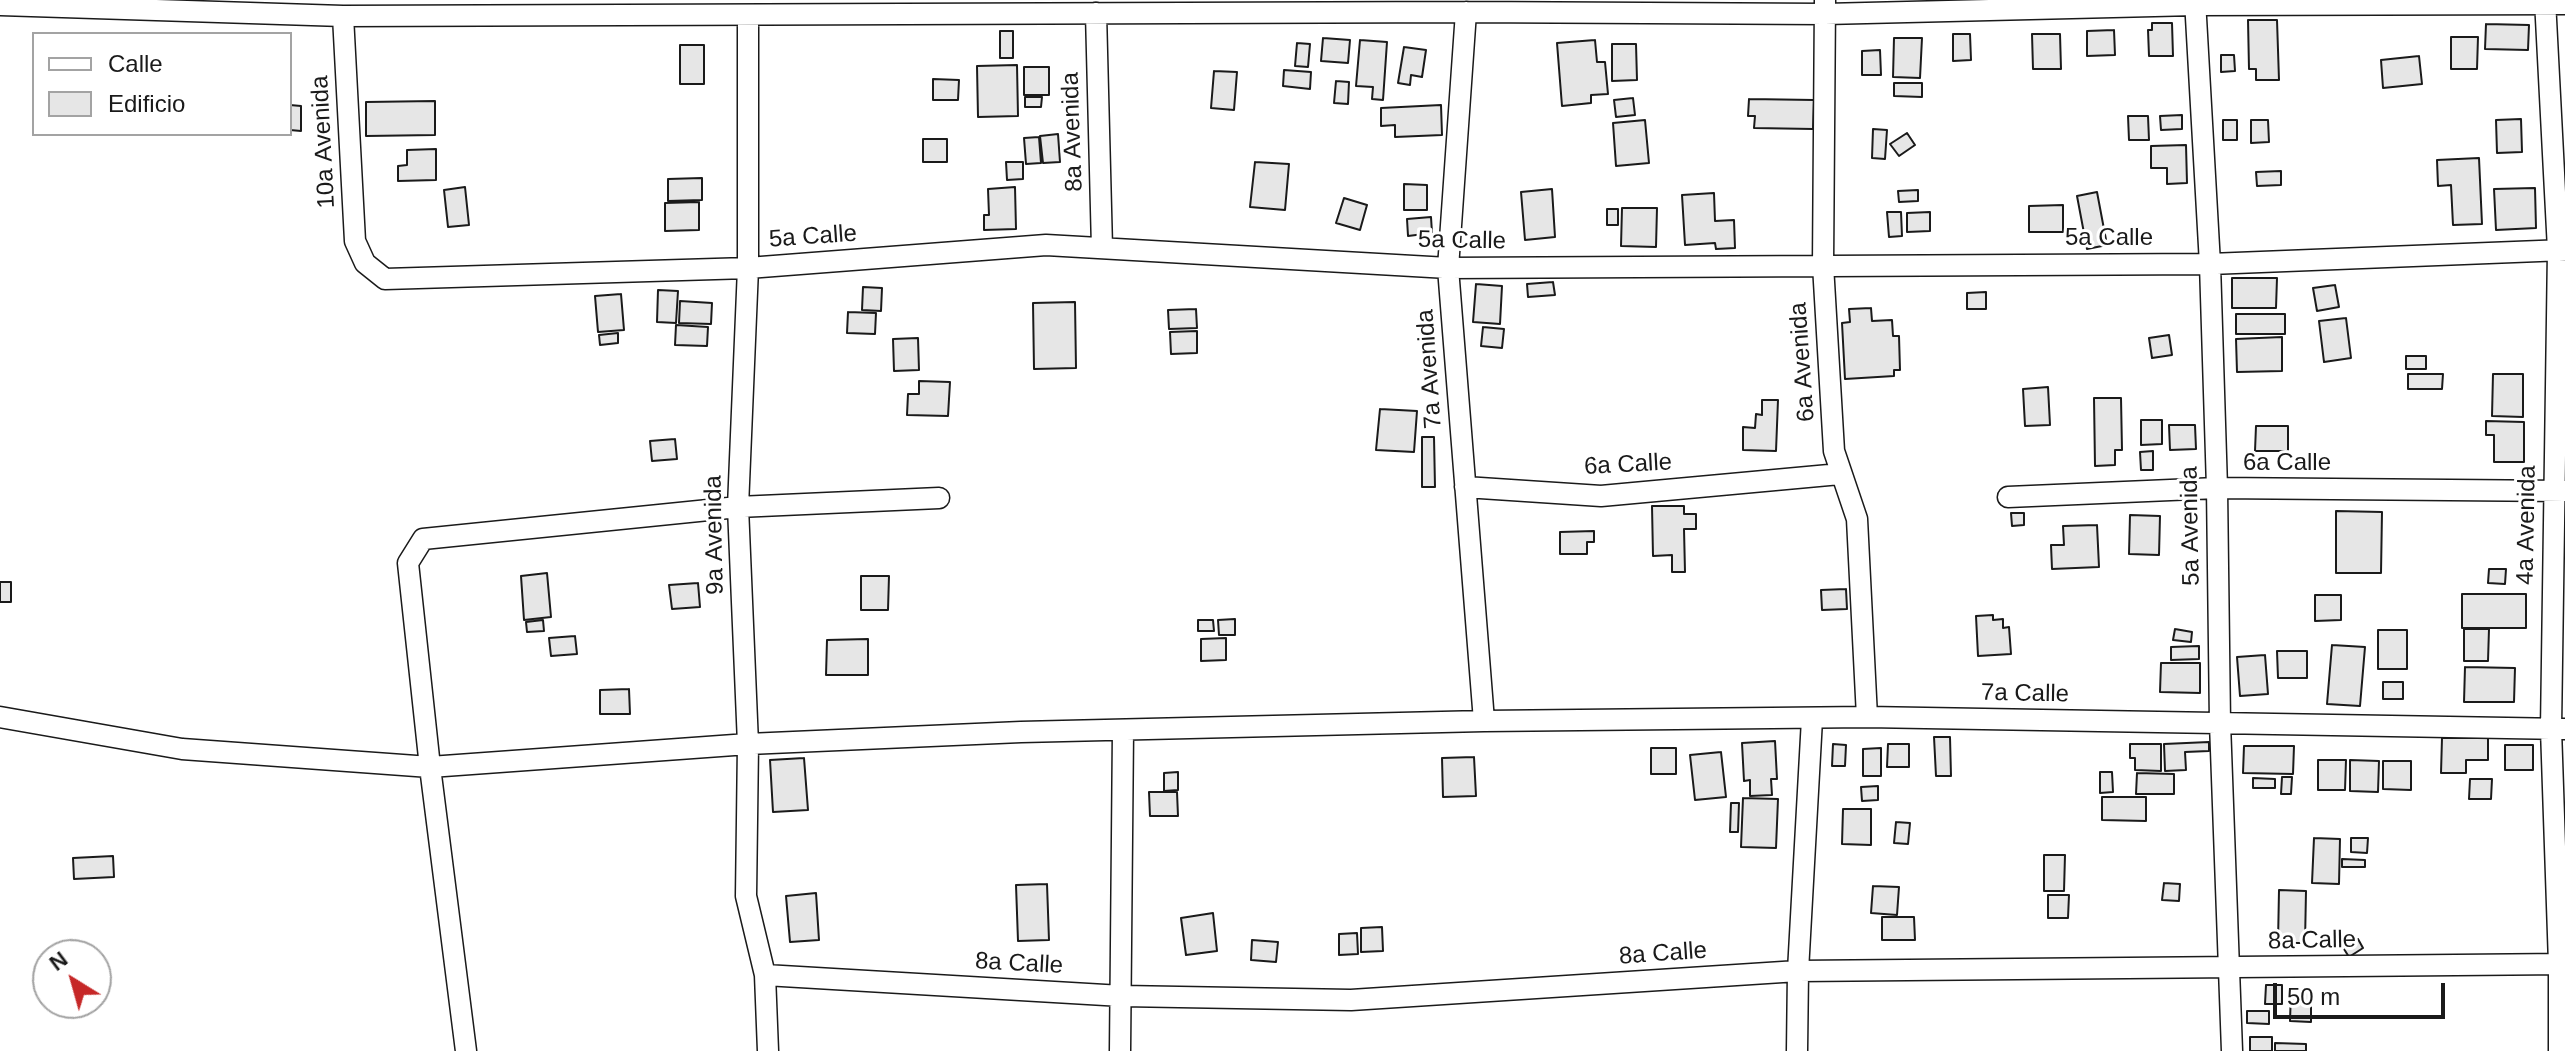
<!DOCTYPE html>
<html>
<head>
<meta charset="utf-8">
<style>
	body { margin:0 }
	#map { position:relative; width:2565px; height:1051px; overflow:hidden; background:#fff; font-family:Helvetica,sans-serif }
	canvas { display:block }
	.legend { position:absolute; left:32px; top:32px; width:260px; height:104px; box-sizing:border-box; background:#fff; border:2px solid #a3a3a3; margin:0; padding:10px 14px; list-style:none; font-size:24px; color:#1a1a1a }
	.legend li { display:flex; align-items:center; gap:16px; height:40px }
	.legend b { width:40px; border:2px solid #a3a3a3 }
	.north { position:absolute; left:32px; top:939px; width:80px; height:80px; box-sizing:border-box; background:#fff; border:2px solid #a3a3a3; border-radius:50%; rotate:323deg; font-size:22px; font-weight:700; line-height:32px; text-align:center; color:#1a1a1a }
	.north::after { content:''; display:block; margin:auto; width:28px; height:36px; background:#c62828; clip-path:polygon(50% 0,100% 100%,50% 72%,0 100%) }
	.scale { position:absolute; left:2273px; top:983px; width:172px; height:36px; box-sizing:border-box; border:4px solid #1a1a1a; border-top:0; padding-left:10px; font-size:24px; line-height:28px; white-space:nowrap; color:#1a1a1a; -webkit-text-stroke:6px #fff; paint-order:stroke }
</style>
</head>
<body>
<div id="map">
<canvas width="2565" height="1051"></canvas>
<ul class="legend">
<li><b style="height:10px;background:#fff"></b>Calle</li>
<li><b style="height:22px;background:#e6e6e6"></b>Edificio</li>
</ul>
<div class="north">N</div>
<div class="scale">50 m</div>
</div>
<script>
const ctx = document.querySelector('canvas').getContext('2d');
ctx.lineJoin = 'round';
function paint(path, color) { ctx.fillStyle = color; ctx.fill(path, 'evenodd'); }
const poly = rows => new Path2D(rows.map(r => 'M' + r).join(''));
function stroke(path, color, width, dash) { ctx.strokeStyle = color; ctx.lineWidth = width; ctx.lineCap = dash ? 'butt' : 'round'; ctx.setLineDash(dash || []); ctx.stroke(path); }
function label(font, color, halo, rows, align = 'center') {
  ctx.font = font + ' Helvetica,sans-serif'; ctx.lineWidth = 6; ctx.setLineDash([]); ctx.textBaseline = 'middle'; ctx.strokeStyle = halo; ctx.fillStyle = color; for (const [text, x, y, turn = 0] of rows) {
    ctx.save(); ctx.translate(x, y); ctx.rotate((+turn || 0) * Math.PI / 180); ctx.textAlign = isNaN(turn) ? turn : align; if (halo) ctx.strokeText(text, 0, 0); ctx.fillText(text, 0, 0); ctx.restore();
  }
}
const building = poly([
	[2248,20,2277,20,2279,80,2256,80,2256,69,2249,69,2248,20],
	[2152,23,2172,23,2173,56,2149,56,2148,30,2152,30,2152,23],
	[2486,24,2529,25,2528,50,2485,49,2486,24],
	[2114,30,2115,55,2087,56,2087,31,2114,30],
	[1000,31,1013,31,1013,58,1000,58,1000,31],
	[1953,34,1970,34,1971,60,1953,61,1953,34],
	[2032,34,2060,34,2061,69,2033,69,2032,34],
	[2451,37,2478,37,2477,69,2451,69,2451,37],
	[1323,38,1350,40,1348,63,1321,61,1323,38],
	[1894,38,1922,38,1920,78,1893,77,1894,38],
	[1360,40,1387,42,1383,100,1372,99,1373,87,1356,86,1360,40],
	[1595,40,1597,62,1605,62,1608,94,1591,95,1591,103,1562,106,1557,43,1595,40],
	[1297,43,1310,44,1308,67,1295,66,1297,43],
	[1612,44,1636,44,1637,80,1612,81,1612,44],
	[680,45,704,45,704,84,680,84,680,45],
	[1404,47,1426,50,1422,77,1411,75,1410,85,1398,83,1404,47],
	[1880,50,1881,75,1862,75,1862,51,1880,50],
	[2221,55,2234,55,2235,71,2221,72,2221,55],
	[2419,56,2422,84,2383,88,2381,60,2419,56],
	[1017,65,1018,116,978,117,977,66,1017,65],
	[1024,67,1049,67,1049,95,1024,95,1024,67],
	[1284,70,1311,72,1310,89,1283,86,1284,70],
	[1214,71,1237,72,1234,110,1211,108,1214,71],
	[933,79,959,80,958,100,933,100,933,79],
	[1336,81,1349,82,1348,104,1334,103,1336,81],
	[1894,83,1922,83,1922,97,1894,96,1894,83],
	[1025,97,1042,97,1041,107,1025,107,1025,97],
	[1633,98,1635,115,1616,117,1614,100,1633,98],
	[1749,99,1814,100,1813,129,1754,128,1755,116,1748,116,1749,99],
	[435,101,435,135,366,136,366,102,435,101],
	[290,105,301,106,301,131,290,130,290,105],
	[1441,105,1442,135,1395,137,1395,125,1381,126,1381,108,1441,105],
	[2182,115,2182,129,2161,130,2160,116,2182,115],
	[2128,116,2148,116,2149,140,2129,140,2128,116],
	[2521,119,2522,152,2497,153,2496,120,2521,119],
	[1645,120,1649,163,1616,166,1613,123,1645,120],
	[2223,120,2237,120,2237,140,2223,140,2223,120],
	[2251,120,2268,120,2269,142,2251,143,2251,120],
	[1873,129,1887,130,1885,159,1872,158,1873,129],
	[1907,133,1915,145,1899,156,1890,144,1907,133],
	[1058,134,1060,162,1043,163,1040,136,1058,134],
	[1039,137,1041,163,1026,164,1024,138,1039,137],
	[923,139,947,139,947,162,923,162,923,139],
	[2186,145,2187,183,2167,184,2167,168,2151,168,2151,146,2186,145],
	[436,149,436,180,398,181,398,166,407,165,407,150,436,149],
	[2479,158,2482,224,2453,225,2451,185,2438,186,2437,160,2479,158],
	[1006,162,1023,162,1023,179,1007,180,1006,162],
	[1255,162,1289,164,1285,210,1250,207,1255,162],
	[2281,171,2281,185,2257,186,2256,172,2281,171],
	[702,178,702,200,668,201,668,179,702,178],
	[1404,184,1427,185,1427,210,1404,210,1404,184],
	[465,187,469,225,448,227,444,190,465,187],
	[1015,187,1016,229,984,230,984,215,989,215,988,189,1015,187],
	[2535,188,2536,228,2496,230,2494,189,2535,188],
	[1552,189,1555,237,1525,240,1521,192,1552,189],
	[1918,190,1918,201,1899,202,1898,191,1918,190],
	[2097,192,2107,245,2087,249,2077,196,2097,192],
	[1714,193,1715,221,1734,220,1735,248,1716,249,1715,243,1685,245,1682,195,1714,193],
	[1344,198,1367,205,1360,230,1336,223,1344,198],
	[699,202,699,230,665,231,665,203,699,202],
	[2063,205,2063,232,2029,232,2029,206,2063,205],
	[1622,208,1657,208,1656,247,1621,246,1622,208],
	[1607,209,1618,209,1618,225,1607,225,1607,209],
	[1887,212,1901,212,1902,236,1889,237,1887,212],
	[1930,212,1930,231,1907,232,1907,213,1930,212],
	[1431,217,1432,233,1408,236,1407,219,1431,217],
	[2232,278,2277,278,2276,308,2232,308,2232,278],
	[1553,282,1555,295,1528,297,1527,284,1553,282],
	[1476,284,1502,286,1500,324,1473,322,1476,284],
	[2335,285,2339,307,2317,311,2313,288,2335,285],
	[863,287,882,288,881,311,862,310,863,287],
	[658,290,678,291,676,323,657,322,658,290],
	[1986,292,1986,309,1967,309,1967,293,1986,292],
	[621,294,624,330,598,332,595,296,621,294],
	[680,301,712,303,711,324,679,323,680,301],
	[1075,302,1076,368,1034,369,1033,303,1075,302],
	[1871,308,1872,321,1892,320,1893,336,1899,336,1900,370,1894,370,1894,376,1845,379,1842,323,1850,322,1849,309,1871,308],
	[1196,309,1197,328,1169,329,1168,310,1196,309],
	[848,312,876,313,875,334,847,333,848,312],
	[2236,314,2285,314,2285,334,2236,334,2236,314],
	[2346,318,2351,358,2324,362,2319,321,2346,318],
	[676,325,708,327,707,346,675,345,676,325],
	[1483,327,1504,329,1502,348,1481,346,1483,327],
	[1197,331,1197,353,1171,354,1170,332,1197,331],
	[618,333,618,343,600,345,599,335,618,333],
	[2169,335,2172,355,2152,358,2149,338,2169,335],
	[2282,337,2282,371,2237,372,2236,339,2282,337],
	[918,338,919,370,894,371,893,339,918,338],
	[2406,356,2426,356,2426,369,2406,369,2406,356],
	[2408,374,2443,374,2442,389,2408,389,2408,374],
	[2493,374,2523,374,2523,417,2492,416,2493,374],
	[919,381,950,382,948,416,907,415,908,394,919,394,919,381],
	[2048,387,2050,425,2025,426,2023,389,2048,387],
	[2094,398,2121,398,2122,450,2115,450,2115,465,2095,466,2094,398],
	[1762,400,1778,400,1776,451,1743,450,1743,427,1755,428,1756,414,1762,415,1762,400],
	[1380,409,1417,411,1414,452,1376,450,1380,409],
	[2141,420,2162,420,2162,444,2141,445,2141,420],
	[2486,421,2524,422,2524,462,2494,462,2494,435,2486,435,2486,421],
	[2169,425,2195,425,2196,449,2170,450,2169,425],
	[2256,426,2288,426,2288,451,2255,451,2256,426],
	[1422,437,1434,437,1435,487,1422,487,1422,437],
	[675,439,677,459,652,461,650,441,675,439],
	[2153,451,2153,470,2141,470,2140,452,2153,451],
	[1652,506,1684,506,1684,514,1696,514,1696,529,1684,529,1685,572,1672,572,1672,555,1653,556,1652,506],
	[2336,511,2382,512,2381,573,2336,573,2336,511],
	[2011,513,2024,513,2024,525,2012,526,2011,513],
	[2130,515,2160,516,2159,555,2129,554,2130,515],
	[2097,525,2099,567,2052,569,2051,545,2064,545,2063,526,2097,525],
	[1594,531,1594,542,1587,542,1587,554,1560,554,1560,532,1594,531],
	[2489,569,2506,569,2505,584,2488,583,2489,569],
	[547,573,551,617,524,620,521,576,547,573],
	[861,576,889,576,888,610,861,610,861,576],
	[0,582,11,582,11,602,0,602,0,582],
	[698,583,700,607,672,609,669,585,698,583],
	[1846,589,1847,609,1822,610,1821,590,1846,589],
	[2462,594,2526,594,2526,628,2462,628,2462,594],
	[2315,595,2341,595,2341,620,2315,621,2315,595],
	[1993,615,1993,620,2003,619,2003,628,2009,627,2011,654,1978,656,1976,616,1993,615],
	[1235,619,1235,635,1219,635,1218,620,1235,619],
	[543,620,544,631,527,632,526,622,543,620],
	[1198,620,1213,620,1214,631,1198,631,1198,620],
	[2175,629,2192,632,2191,642,2173,640,2175,629],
	[2464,629,2489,629,2488,661,2464,661,2464,629],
	[2378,630,2407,630,2407,669,2378,669,2378,630],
	[575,636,577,654,551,656,549,638,575,636],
	[1226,638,1226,660,1201,661,1201,639,1226,638],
	[868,639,868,675,826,675,827,640,868,639],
	[2332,645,2365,647,2360,706,2327,704,2332,645],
	[2199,646,2199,659,2171,660,2171,647,2199,646],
	[2277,651,2307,651,2307,678,2278,678,2277,651],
	[2265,655,2268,694,2240,696,2237,657,2265,655],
	[2161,663,2200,663,2200,693,2160,692,2161,663],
	[2465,667,2515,668,2514,702,2464,702,2465,667],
	[2383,682,2403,682,2403,699,2383,699,2383,682],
	[629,689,630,714,600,714,600,690,629,689],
	[1934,737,1950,737,1951,776,1936,776,1934,737],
	[2442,738,2488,738,2488,760,2466,760,2466,773,2441,773,2442,738],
	[1775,741,1777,779,1771,779,1772,795,1750,796,1750,780,1744,781,1742,743,1775,741],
	[2209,742,2209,751,2185,752,2186,770,2165,771,2164,744,2209,742],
	[1833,744,1846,745,1845,766,1832,766,1833,744],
	[1888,744,1909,744,1909,767,1887,767,1888,744],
	[2130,744,2161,744,2161,771,2135,770,2135,758,2130,758,2130,744],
	[2505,745,2533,745,2533,770,2505,770,2505,745],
	[2244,746,2294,746,2293,774,2243,773,2244,746],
	[1651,748,1676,748,1676,774,1651,774,1651,748],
	[1881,748,1881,776,1863,776,1863,749,1881,748],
	[1721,752,1726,797,1695,800,1690,755,1721,752],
	[1474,757,1476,796,1443,797,1442,758,1474,757],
	[804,758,808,810,773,812,770,760,804,758],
	[2318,760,2346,760,2345,790,2318,790,2318,760],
	[2350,760,2379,761,2378,792,2350,791,2350,760],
	[2383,761,2411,761,2411,790,2383,789,2383,761],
	[1178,772,1178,790,1164,791,1164,773,1178,772],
	[2100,772,2112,772,2113,792,2100,793,2100,772],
	[2137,773,2174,774,2174,794,2136,794,2137,773],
	[2282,777,2292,777,2291,794,2281,794,2282,777],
	[2253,778,2275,779,2275,788,2253,788,2253,778],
	[2470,779,2492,779,2491,799,2469,799,2470,779],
	[1878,786,1878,800,1862,801,1861,787,1878,786],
	[1149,792,1177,792,1178,816,1150,816,1149,792],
	[2102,797,2146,797,2146,821,2102,820,2102,797],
	[1743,798,1778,799,1776,848,1741,847,1743,798],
	[1731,803,1739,803,1738,832,1730,832,1731,803],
	[1843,809,1871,809,1871,845,1842,844,1843,809],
	[1896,822,1910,823,1908,844,1894,843,1896,822],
	[2314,838,2340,839,2339,884,2312,883,2314,838],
	[2351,838,2368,838,2367,853,2351,852,2351,838],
	[2044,855,2065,855,2064,891,2044,891,2044,855],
	[113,856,114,877,74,879,73,858,113,856],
	[2342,859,2365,860,2365,867,2342,867,2342,859],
	[2164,883,2180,884,2179,901,2162,900,2164,883],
	[1047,884,1049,940,1018,941,1016,885,1047,884],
	[1873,886,1899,887,1897,915,1871,913,1873,886],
	[2279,890,2306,891,2305,943,2278,943,2279,890],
	[816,893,819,940,790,942,786,896,816,893],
	[2048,895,2069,895,2068,918,2048,918,2048,895],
	[1213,913,1217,951,1186,955,1181,918,1213,913],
	[1882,917,1914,917,1915,940,1882,940,1882,917],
	[1382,927,1383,951,1361,952,1361,928,1382,927],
	[1357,933,1358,954,1339,955,1339,934,1357,933],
	[2358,939,2363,948,2349,957,2344,949,2358,939],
	[1252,940,1278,942,1276,962,1251,960,1252,940],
	[2266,985,2282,985,2282,1004,2265,1004,2266,985],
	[2291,991,2311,991,2311,1022,2290,1021,2291,991],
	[2247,1011,2269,1011,2269,1024,2247,1023,2247,1011],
	[2250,1037,2272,1037,2272,1051,2250,1051,2250,1037],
	[2275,1043,2306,1044,2306,1051,2275,1051,2275,1043]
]);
paint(building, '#e6e6e6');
stroke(building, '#1a1a1a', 2);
const minor = poly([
	[1825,0,1823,265,1834,451,1857,519,1867,717],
	[2195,0,2210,264,2217,488,2220,723,2232,1051],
	[2545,0,2558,250,2551,729,2559,964,2559,1051],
	[0,5,343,16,1466,12,1825,14,2195,5,2565,4],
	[1466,12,1448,268,1484,721],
	[1096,13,1102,248],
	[343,16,355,241,365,263,385,279,748,268,1046,245,1448,268,2210,264,2565,250],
	[748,16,748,268,738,507,748,744,746,896,765,975,768,1051],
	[1465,487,1601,496,1840,474],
	[2008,497,2217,488,2565,491],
	[0,717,182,749,430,767,748,744,1021,732,1484,721,1867,717,2565,729],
	[765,975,1122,996,1351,1000,1798,971,2565,964],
	[466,1051,430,767,408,563,423,539,738,507,939,498],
	[1120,1051,1123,730],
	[1797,1051,1798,971,1812,719]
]);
stroke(minor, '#1a1a1a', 23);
stroke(minor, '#fff', 20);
label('24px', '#1a1a1a', '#fff', [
	["8a Avenida",1073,132,-92],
	["10a Avenida",324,142,-93],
	["5a Calle",813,237,-4],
	["5a Calle",2109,238],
	["5a Calle",1462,241,1],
	["6a Avenida",1803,362,-94],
	["7a Avenida",1430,369,-94],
	["6a Calle",2287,463],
	["6a Calle",1628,465,-3],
	["4a Avenida",2527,525,-89],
	["5a Avenida",2191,526,-91],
	["9a Avenida",715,535,-91],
	["7a Calle",2025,694,1],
	["8a Calle",2312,941,-1],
	["8a Calle",1663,954,-4],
	["8a Calle",1019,964,3]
]);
</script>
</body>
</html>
